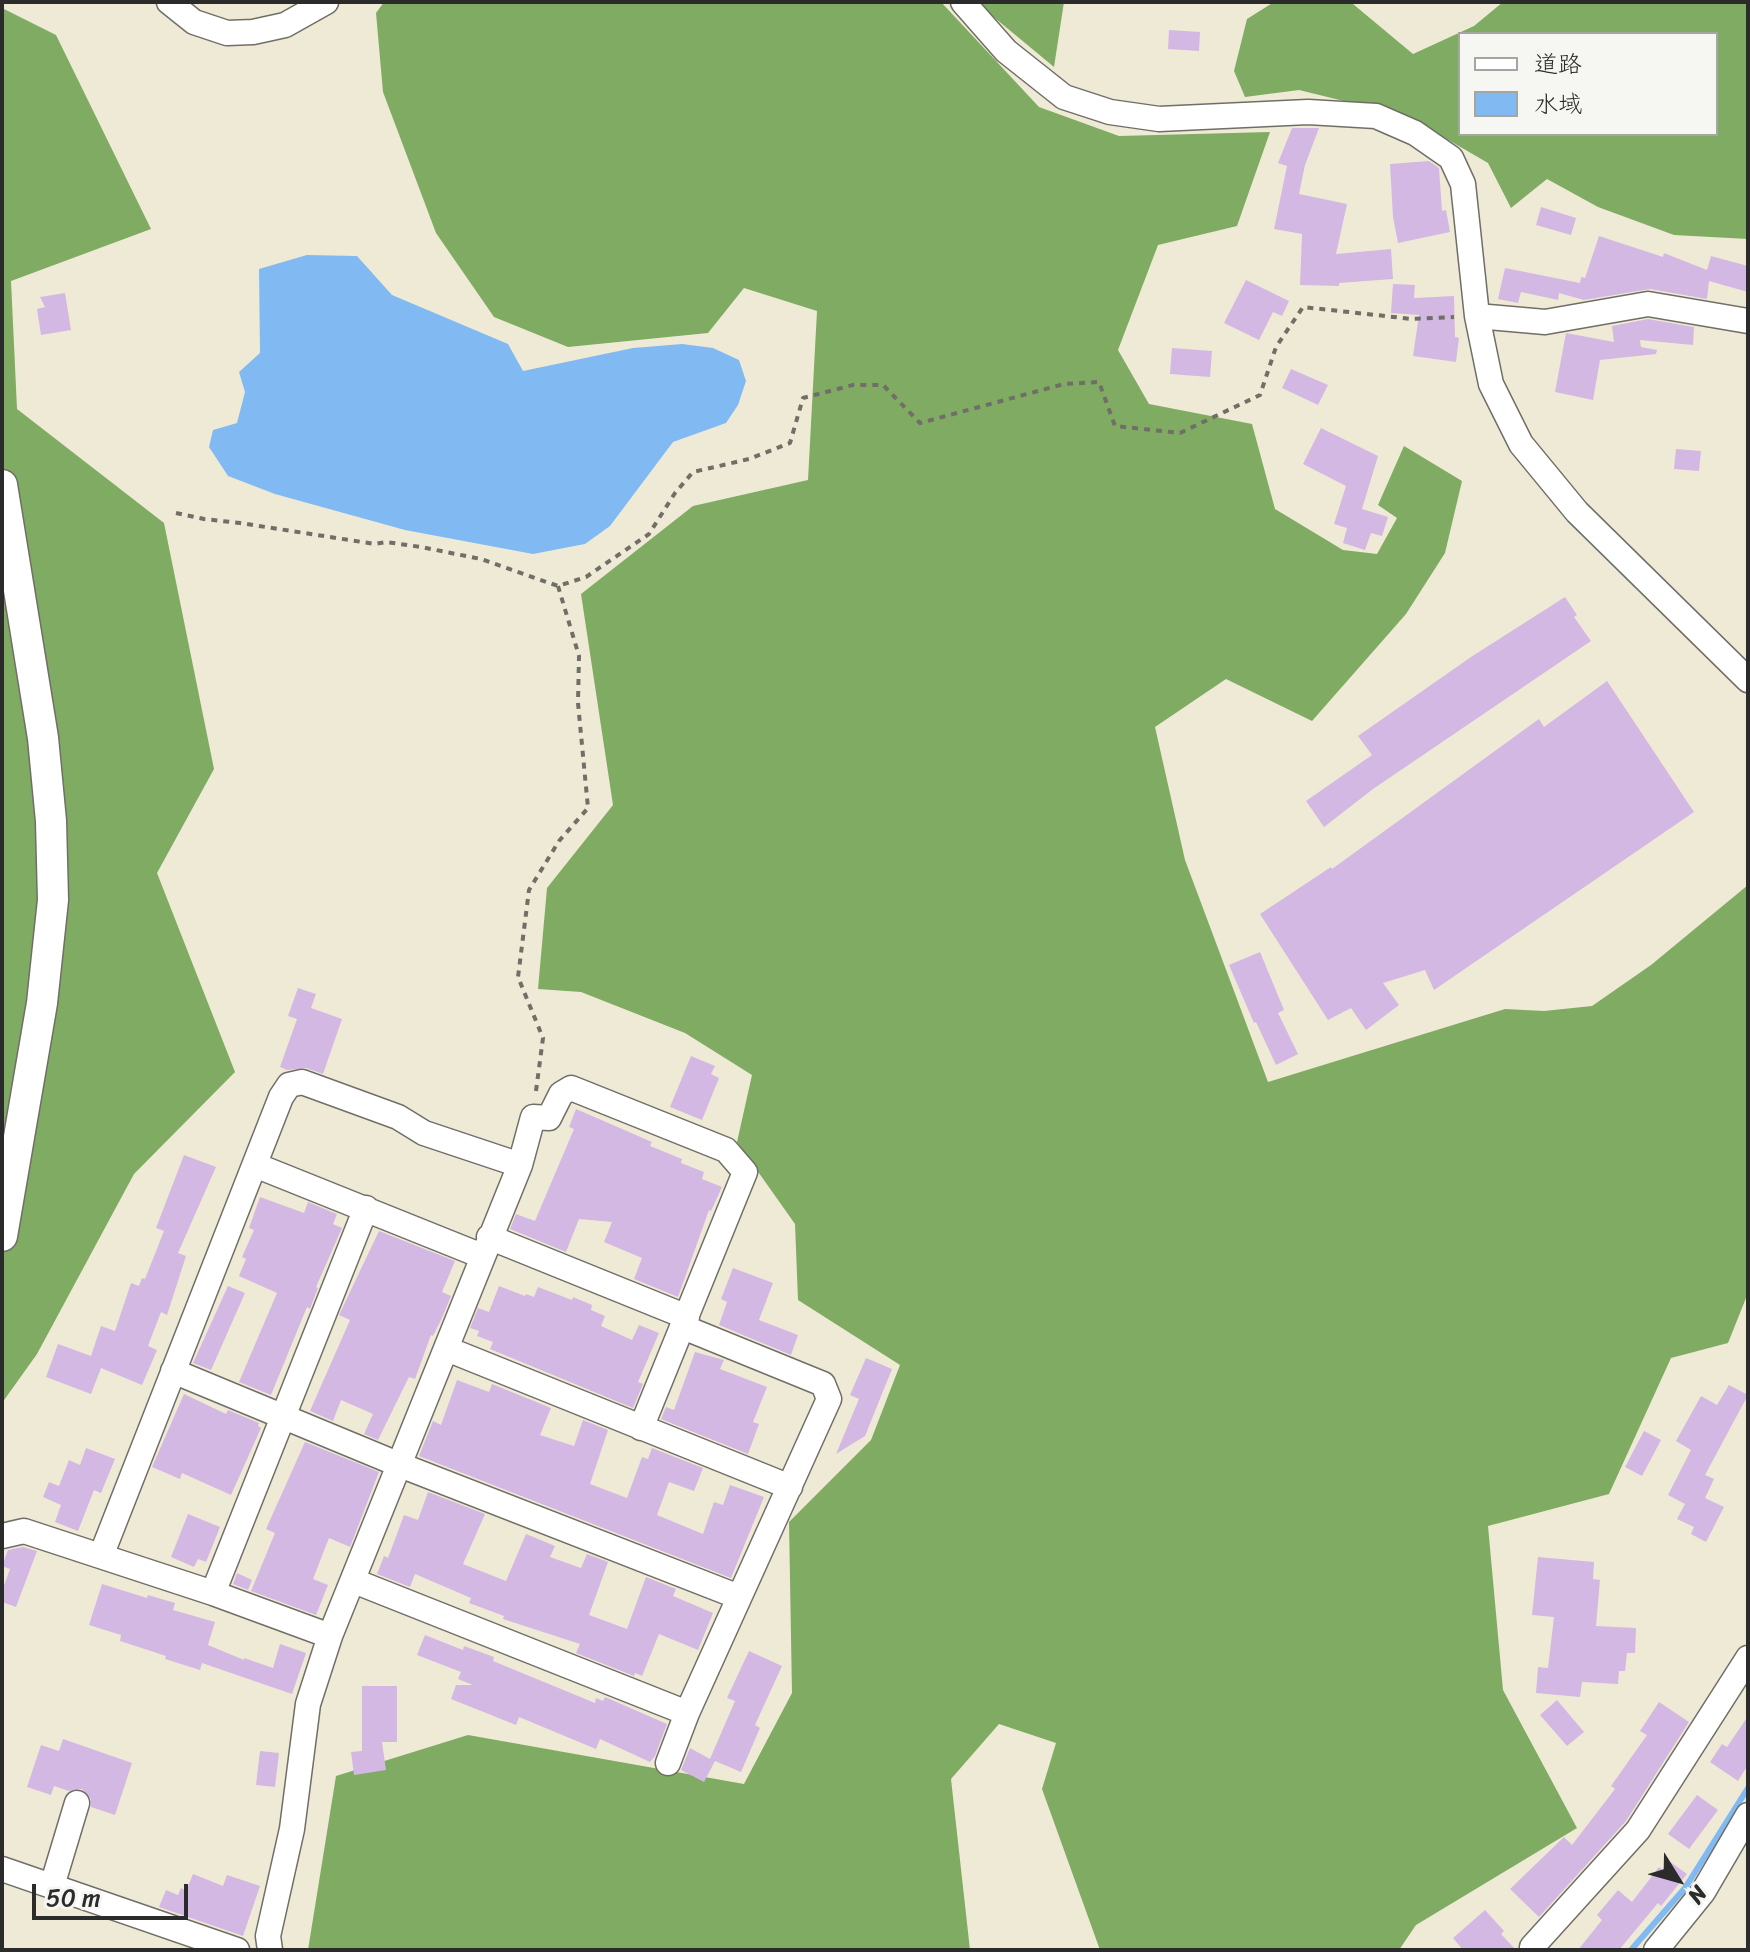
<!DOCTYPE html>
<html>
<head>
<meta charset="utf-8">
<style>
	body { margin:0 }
	#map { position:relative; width:1750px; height:1952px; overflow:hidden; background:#efead6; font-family:Sriracha,"Klee One",sans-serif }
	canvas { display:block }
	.frame { position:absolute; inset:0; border:4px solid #2b2b2b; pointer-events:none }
	.legend { position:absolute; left:1458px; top:32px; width:260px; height:104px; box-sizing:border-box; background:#f6f6f2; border:2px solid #a5a5a2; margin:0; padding:10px 14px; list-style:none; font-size:24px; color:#2b2b2b }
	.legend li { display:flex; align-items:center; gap:16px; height:40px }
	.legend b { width:40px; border:2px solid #a5a5a2 }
	.north { position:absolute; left:1638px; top:1840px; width:80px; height:80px; -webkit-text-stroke:6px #f6f6f2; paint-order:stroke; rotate:127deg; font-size:22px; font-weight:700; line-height:32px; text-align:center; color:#2b2b2b }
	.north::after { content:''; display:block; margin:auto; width:28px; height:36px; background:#2b2b2b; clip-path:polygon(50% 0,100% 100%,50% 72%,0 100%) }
	.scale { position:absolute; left:32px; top:1884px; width:156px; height:36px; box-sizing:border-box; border:4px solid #2b2b2b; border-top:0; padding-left:10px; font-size:24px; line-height:28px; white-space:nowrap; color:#2b2b2b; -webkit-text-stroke:6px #f6f6f2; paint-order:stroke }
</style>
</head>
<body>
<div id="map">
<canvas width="1750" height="1952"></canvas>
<div class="frame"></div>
<ul class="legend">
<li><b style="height:10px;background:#fff"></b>道路</li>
<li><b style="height:22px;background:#81baf2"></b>水域</li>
</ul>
<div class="north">N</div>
<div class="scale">50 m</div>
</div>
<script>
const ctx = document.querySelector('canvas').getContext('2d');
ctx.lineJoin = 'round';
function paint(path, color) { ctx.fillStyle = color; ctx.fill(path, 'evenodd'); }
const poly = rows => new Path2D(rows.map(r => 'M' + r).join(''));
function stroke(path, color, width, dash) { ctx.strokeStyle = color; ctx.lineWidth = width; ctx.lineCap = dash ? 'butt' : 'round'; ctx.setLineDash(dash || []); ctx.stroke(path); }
paint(poly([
	[384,2,941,2,1039,107,1119,136,1270,132,1237,226,1158,245,1118,350,1149,404,1252,424,1275,509,1343,550,1377,554,1397,518,1378,505,1404,446,1462,481,1445,553,1406,614,1312,721,1226,679,1155,727,1185,860,1268,1082,1505,1009,1544,1011,1592,1006,1651,965,1748,885,1748,1293,1728,1343,1671,1358,1609,1494,1488,1526,1503,1690,1577,1828,1416,1925,1399,1950,1100,1950,1042,1789,1056,1743,999,1724,951,1779,970,1950,308,1950,336,1776,468,1735,744,1784,792,1693,789,1522,871,1440,900,1365,798,1300,795,1224,737,1142,752,1075,685,1033,581,992,538,989,547,888,613,805,581,594,693,506,808,480,817,311,744,288,708,333,568,347,494,317,436,233,383,92,376,13],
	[980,2,1064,2,1054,67,984,9],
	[1274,2,1353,4,1413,54,1474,26,1503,2,1748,2,1748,239,1674,235,1598,207,1547,179,1511,208,1488,163,1409,117,1299,90,1245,97,1234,71,1247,19],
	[1460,34,1716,34,1716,134,1460,134],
	[2,8,56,35,151,229,11,281,17,409,164,523,214,769,157,873,235,1072,134,1174,37,1354,2,1403]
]), '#80ab63');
paint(poly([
	[307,255,357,256,392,295,508,344,523,371,633,348,682,344,713,348,739,360,746,381,738,405,726,423,673,442,610,526,585,544,533,554,405,530,275,494,228,476,209,447,213,430,237,423,245,392,239,372,260,353,259,269]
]), '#81baf2');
stroke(poly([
	[1631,1950,1685,1888,1748,1788]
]), '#81baf2', 6);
paint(poly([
	[1169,30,1200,32,1199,51,1168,49],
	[1292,128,1319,128,1305,165,1299,194,1347,204,1336,254,1391,249,1393,279,1339,283,1339,286,1300,285,1302,234,1274,229,1287,166,1278,163],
	[1429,161,1439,168,1442,211,1446,210,1450,232,1398,243,1393,217,1390,164],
	[1541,207,1576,218,1571,235,1536,225],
	[1599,236,1663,257,1664,253,1707,270,1711,256,1748,266,1748,292,1709,281,1707,299,1650,289,1584,300,1559,293,1558,300,1521,292,1518,303,1498,299,1505,268,1580,283,1581,277,1585,278],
	[1246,280,1289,301,1282,316,1273,312,1259,340,1224,323],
	[1393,284,1415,285,1414,298,1454,296,1455,337,1459,338,1456,362,1413,356,1419,315,1391,313],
	[65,293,71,330,41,335,37,309,45,307,40,297],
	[1648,319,1694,327,1693,345,1640,340,1641,347,1657,350,1656,354,1600,360,1593,400,1555,392,1566,333,1614,342,1612,326],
	[1172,348,1212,351,1210,377,1170,374],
	[1291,369,1328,385,1318,405,1282,388],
	[1321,428,1378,456,1362,509,1388,517,1382,536,1371,533,1365,550,1343,543,1347,528,1334,524,1346,486,1303,464],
	[1676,449,1701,451,1699,471,1674,469],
	[1565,597,1577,615,1574,617,1591,641,1373,789,1324,827,1306,801,1372,755,1358,736,1471,657],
	[1607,681,1694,812,1434,990,1425,970,1383,983,1399,1005,1366,1030,1351,1008,1328,1020,1260,914,1331,867,1332,869,1539,719,1544,727],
	[1260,952,1284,1010,1278,1013,1298,1054,1276,1065,1256,1022,1254,1023,1229,965],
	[298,988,316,994,311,1008,342,1019,323,1074,306,1068,287,1070,280,1067,297,1019,288,1016],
	[691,1056,715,1066,711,1074,719,1078,702,1120,670,1107],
	[576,1109,652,1142,650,1146,682,1159,681,1163,704,1172,702,1179,722,1187,711,1211,709,1210,678,1297,634,1279,642,1258,604,1242,612,1222,579,1219,566,1252,510,1229,516,1214,535,1221,574,1129,569,1127],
	[184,1155,216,1167,178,1253,186,1256,167,1315,161,1312,148,1346,157,1350,142,1385,101,1368,91,1394,46,1377,58,1344,91,1356,101,1326,115,1331,131,1283,139,1286,142,1278,145,1279,164,1231,156,1228],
	[260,1197,304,1213,308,1202,337,1214,333,1224,342,1228,316,1287,318,1288,310,1309,307,1307,271,1395,239,1382,277,1293,239,1276,246,1259,242,1257,254,1230,249,1228],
	[379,1231,455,1261,442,1292,451,1296,442,1318,433,1336,431,1335,415,1379,409,1377,405,1385,378,1440,364,1434,373,1414,341,1400,333,1421,310,1411,350,1320,339,1315],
	[733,1268,773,1283,759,1320,798,1335,791,1355,719,1325,727,1302,721,1299],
	[228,1286,245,1293,211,1370,193,1363],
	[499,1286,525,1296,526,1294,534,1297,538,1287,572,1300,573,1297,592,1305,591,1310,605,1316,601,1326,632,1340,639,1325,659,1333,638,1382,643,1384,633,1408,490,1349,493,1342,477,1336,479,1331,470,1328,478,1308,489,1312],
	[695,1352,724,1360,720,1369,767,1387,753,1422,759,1424,748,1454,661,1419,666,1407,674,1410],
	[866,1358,892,1369,865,1436,836,1454,859,1399,850,1395],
	[457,1380,489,1392,492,1384,551,1408,540,1435,574,1446,583,1420,608,1430,590,1484,627,1498,642,1457,648,1459,652,1448,703,1468,694,1491,669,1482,657,1515,703,1534,714,1502,723,1505,730,1485,764,1497,731,1578,419,1456,433,1421,441,1425],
	[1729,1385,1748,1395,1705,1475,1714,1479,1705,1498,1724,1507,1706,1542,1691,1534,1694,1527,1677,1519,1685,1504,1668,1495,1691,1450,1676,1441,1701,1396,1717,1405],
	[184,1394,226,1414,228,1410,259,1423,258,1426,261,1428,231,1495,182,1473,180,1479,152,1467],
	[1644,1431,1661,1440,1642,1476,1625,1467],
	[305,1442,379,1472,350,1547,329,1538,313,1579,328,1585,316,1615,251,1591,275,1533,266,1529],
	[86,1448,115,1459,101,1493,94,1490,78,1531,55,1522,61,1505,43,1497,49,1482,59,1486,69,1460,80,1465],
	[428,1492,485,1514,463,1564,506,1581,526,1534,555,1546,550,1557,581,1568,587,1554,608,1562,589,1615,627,1629,646,1577,676,1589,673,1596,713,1613,698,1650,659,1634,642,1676,635,1673,634,1676,576,1653,580,1644,503,1619,504,1616,469,1603,471,1598,415,1574,410,1587,377,1574,384,1556,388,1558,404,1515,418,1520],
	[188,1514,220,1527,206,1562,198,1559,194,1567,171,1557],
	[23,1547,37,1551,16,1607,2,1602,2,1591,10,1569,2,1566,8,1550],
	[1538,1557,1594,1562,1593,1579,1600,1580,1596,1626,1636,1628,1635,1653,1627,1653,1625,1671,1619,1671,1618,1684,1582,1682,1580,1697,1536,1693,1538,1667,1548,1668,1554,1617,1532,1615],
	[237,1573,252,1580,248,1590,233,1584],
	[102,1584,147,1598,148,1595,175,1603,173,1610,215,1622,208,1645,244,1660,244,1658,273,1668,280,1644,306,1653,292,1694,202,1663,200,1670,165,1659,166,1656,120,1641,121,1635,89,1625],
	[425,1635,463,1650,464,1646,494,1657,493,1661,595,1703,596,1698,603,1701,605,1697,667,1724,655,1756,650,1762,600,1739,596,1749,519,1717,516,1725,451,1699,456,1685,473,1685,458,1679,461,1672,417,1655],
	[749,1651,782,1666,755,1725,760,1728,741,1772,715,1761,704,1782,681,1770,690,1748,710,1759,735,1701,727,1698],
	[362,1686,397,1686,397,1742,382,1742,386,1770,354,1775,351,1752,362,1751],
	[1557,1700,1584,1732,1567,1746,1540,1715],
	[1659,1702,1689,1722,1626,1821,1539,1917,1510,1889,1564,1837,1572,1845,1615,1789,1611,1786,1647,1735,1640,1731],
	[1748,1716,1748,1765,1738,1781,1710,1762,1722,1744,1727,1747],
	[63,1739,132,1763,115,1815,91,1807,91,1799,82,1789,69,1791,54,1786,51,1795,27,1787,41,1745,59,1751],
	[260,1751,279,1753,275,1787,256,1785],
	[1697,1795,1718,1810,1689,1849,1668,1834],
	[1669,1861,1687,1874,1661,1906,1658,1903,1619,1950,1578,1950,1602,1920,1597,1915,1618,1890,1632,1902,1659,1867,1663,1870],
	[193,1874,223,1886,227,1875,260,1886,243,1936,159,1907,166,1890,178,1895,181,1888,186,1891],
	[1485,1910,1504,1931,1501,1934,1516,1950,1463,1950,1453,1938]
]), '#d3b8e3');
const minor = poly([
	[169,2,194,22,227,33,253,32,285,25,326,2],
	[963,2,1006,51,1064,97,1110,112,1159,119,1308,112,1376,116,1415,133,1451,158,1463,184,1477,316,1491,384,1521,444,1577,512,1748,680],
	[1477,316,1545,322,1648,304,1748,321],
	[255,1165,482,1256],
	[489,1237,687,1317],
	[447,1349,790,1487],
	[173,1371,400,1465,739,1597],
	[2,1536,24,1531,213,1593,330,1636],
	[101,1556,281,1097,289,1085,302,1082,398,1117,424,1133,520,1165],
	[354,1581,687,1713],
	[213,1593,366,1208],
	[668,1763,687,1713,829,1399,823,1384,683,1327],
	[2,1869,237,1950],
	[52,1886,77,1803],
	[270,1950,268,1936,292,1829,308,1704,330,1636,520,1165,533,1117,549,1118,561,1094,571,1088,726,1150,745,1172,641,1428],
	[1534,1950,1532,1947,1638,1830,1748,1658],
	[1656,1950,1703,1892,1748,1815]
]);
const tertiary = poly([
	[2,485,43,738,51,821,53,900,42,1003,2,1236]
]);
stroke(minor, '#706e67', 27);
stroke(tertiary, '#706e67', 33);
stroke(poly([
	[176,513,204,519,240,523,375,544,386,542,421,547,481,559,558,586,586,577,649,534,675,493,693,472,749,459,790,443,803,398,853,385,883,385,920,423,1064,384,1099,382,1115,426,1180,433,1260,395,1276,347,1303,307,1412,319,1454,317],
	[536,1091,543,1038,518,977,529,890,559,841,588,808,578,703,579,656,558,586]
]), '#706e67', 4, [6, 6]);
stroke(minor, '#fff', 24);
stroke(tertiary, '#fff', 30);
</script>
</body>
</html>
